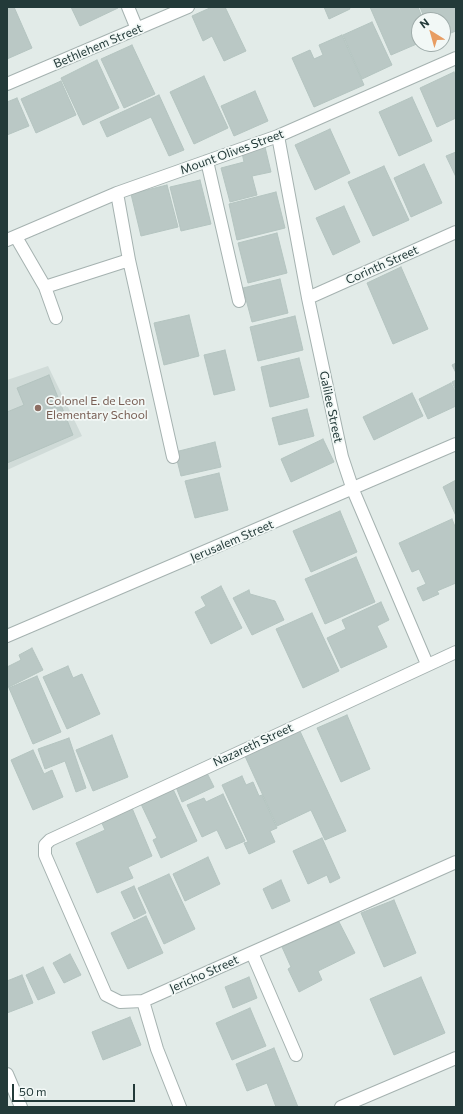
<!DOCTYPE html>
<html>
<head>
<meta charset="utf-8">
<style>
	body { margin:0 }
	#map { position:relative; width:463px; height:1114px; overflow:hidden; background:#e2ebe8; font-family:Commissioner,sans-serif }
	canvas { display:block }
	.frame { position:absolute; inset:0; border:8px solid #233a39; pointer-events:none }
	.north { position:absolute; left:411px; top:12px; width:40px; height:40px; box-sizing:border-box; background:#f2f8f6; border:1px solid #9facaa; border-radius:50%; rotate:323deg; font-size:11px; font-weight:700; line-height:16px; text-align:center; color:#233a39 }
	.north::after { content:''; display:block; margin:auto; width:14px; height:18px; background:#e89d62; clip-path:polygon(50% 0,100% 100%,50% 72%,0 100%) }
	.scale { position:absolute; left:12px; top:1084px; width:123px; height:18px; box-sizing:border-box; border:2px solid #233a39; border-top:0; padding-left:5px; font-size:12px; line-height:14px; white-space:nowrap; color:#233a39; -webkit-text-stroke:3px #f2f8f6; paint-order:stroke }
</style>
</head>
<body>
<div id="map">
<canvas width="463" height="1114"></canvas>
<div class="frame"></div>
<div class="north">N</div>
<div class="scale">50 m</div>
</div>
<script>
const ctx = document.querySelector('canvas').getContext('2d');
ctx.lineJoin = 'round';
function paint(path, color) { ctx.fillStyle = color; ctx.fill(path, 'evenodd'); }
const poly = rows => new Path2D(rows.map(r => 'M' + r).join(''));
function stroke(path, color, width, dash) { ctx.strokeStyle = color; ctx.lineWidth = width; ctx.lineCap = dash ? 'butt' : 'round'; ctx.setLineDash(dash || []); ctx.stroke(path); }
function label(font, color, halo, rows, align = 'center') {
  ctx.font = font + ' Commissioner,sans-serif'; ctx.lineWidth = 3.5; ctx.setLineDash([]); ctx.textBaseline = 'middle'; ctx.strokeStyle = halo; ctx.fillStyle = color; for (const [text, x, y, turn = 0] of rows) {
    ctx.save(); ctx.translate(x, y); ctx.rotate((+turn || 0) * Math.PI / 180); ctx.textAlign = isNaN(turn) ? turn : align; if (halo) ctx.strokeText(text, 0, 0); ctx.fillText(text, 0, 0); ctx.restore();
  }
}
paint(poly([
	[48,366,82,436,7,470,7,380]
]), '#d0dbd8');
const building = poly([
	[7,7,14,7,32,48,7,59,7,7],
	[71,7,117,7,118,8,80,26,71,7],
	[212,7,225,7,246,51,224,61,212,36,203,41,192,16,212,7],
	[324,7,349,7,350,9,329,19,324,7],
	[370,7,418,7,423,20,419,20,419,43,391,55,370,7],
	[420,7,456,7,456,31,443,36,443,20,425,20,420,7],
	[372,22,392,65,362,79,343,35,372,22],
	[342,35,364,85,314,107,292,58,310,50,314,59,323,55,319,45,342,35],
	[132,45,155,94,124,108,101,59,132,45],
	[97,60,119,108,83,125,61,78,97,60],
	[454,72,456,77,456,118,437,127,420,88,454,72],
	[204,76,228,128,194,144,170,92,204,76],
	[61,81,76,115,36,133,21,99,61,81],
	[255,91,268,121,234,136,221,106,255,91],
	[159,95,184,150,169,156,151,117,107,137,100,122,159,95],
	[412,97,432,141,399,156,379,112,412,97],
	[17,98,29,126,7,135,7,102,17,98],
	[330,129,350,173,315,190,295,145,330,129],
	[265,147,271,172,252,176,257,195,230,202,221,168,244,162,242,153,265,147],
	[456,152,456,177,446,156,456,152],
	[424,164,442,203,411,217,394,178,424,164],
	[384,166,409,220,373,236,348,182,384,166],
	[200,180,211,224,181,231,170,187,200,180],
	[167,185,178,227,141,236,131,194,167,185],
	[276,192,285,228,237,240,229,204,276,192],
	[344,206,360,242,333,255,316,218,344,206],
	[277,233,287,273,248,283,238,243,277,233],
	[401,267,428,329,393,344,367,283,401,267],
	[280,279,288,313,252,322,243,288,280,279],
	[189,315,199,356,164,365,154,323,189,315],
	[295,316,303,350,258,361,250,327,295,316],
	[225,350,235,390,214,395,204,355,225,350],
	[299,358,309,397,270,407,261,367,299,358],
	[456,363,456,373,452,365,456,363],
	[49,375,73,435,7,463,7,412,24,405,17,388,49,375],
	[456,380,456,391,452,382,456,380],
	[451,383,456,393,456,406,428,419,419,399,451,383],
	[412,393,423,416,374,440,363,417,412,393],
	[307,409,314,436,279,445,272,418,307,409],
	[323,439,334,462,291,482,281,459,323,439],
	[215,442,221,467,181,476,175,452,215,442],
	[219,473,228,510,195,518,185,481,219,473],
	[456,480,456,516,443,487,456,480],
	[340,511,357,552,311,572,293,531,340,511],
	[452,519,456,529,456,583,437,591,439,594,423,601,417,588,426,584,419,569,412,572,399,543,452,519],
	[356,557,375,602,325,624,305,579,356,557],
	[221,586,242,628,211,644,195,612,206,606,201,597,221,586],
	[249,590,250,594,275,601,284,620,252,635,233,598,249,590],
	[381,602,389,620,377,626,387,647,341,668,327,638,346,629,342,620,381,602],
	[312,613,339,671,303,688,276,629,312,613],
	[32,648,43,670,7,688,7,667,21,660,19,655,32,648],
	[68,666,73,678,82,674,100,714,67,729,43,677,68,666],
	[37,676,61,732,33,744,9,688,37,676],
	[347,715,370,769,341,782,317,728,347,715],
	[299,729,346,831,325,840,311,810,277,826,244,754,299,729],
	[112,735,128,777,93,791,76,750,112,735],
	[69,738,86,788,76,792,65,761,45,769,38,749,69,738],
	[33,750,44,774,52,770,63,797,33,810,11,760,33,750],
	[207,773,214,787,182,802,176,787,207,773],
	[242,776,246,785,253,782,259,796,262,795,277,828,270,831,275,842,249,854,244,843,248,842,222,785,242,776],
	[173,789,197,841,161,858,153,840,157,838,141,804,173,789],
	[223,794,245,841,226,849,217,830,202,837,187,805,204,798,206,802,223,794],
	[132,808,152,856,128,867,133,878,97,893,76,843,105,830,101,821,132,808],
	[322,838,340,878,330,883,327,875,308,884,293,851,322,838],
	[208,857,220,884,185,901,173,874,208,857],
	[169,874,195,929,164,944,138,888,169,874],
	[281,880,290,901,272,909,263,889,281,880],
	[134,886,146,913,134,919,121,892,134,886],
	[394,900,416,953,384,967,361,913,394,900],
	[146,916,163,953,128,969,111,933,146,916],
	[338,920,355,953,318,971,322,980,299,992,288,969,291,967,282,947,338,920],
	[70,954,81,975,64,983,53,963,70,954],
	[43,967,55,993,38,1000,26,975,43,967],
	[22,975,33,1003,7,1013,7,981,22,975],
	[249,977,257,998,233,1008,225,987,249,977],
	[421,977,445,1033,394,1055,370,999,421,977],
	[250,1008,266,1046,232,1060,216,1023,250,1008],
	[130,1017,141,1045,103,1060,92,1032,130,1017],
	[274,1048,298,1107,276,1107,267,1083,247,1091,236,1064,274,1048]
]);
paint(building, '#bac8c5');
stroke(building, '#b4c4c0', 1);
const minor = poly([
	[128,7,137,29],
	[7,84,188,7],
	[278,136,308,298,342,457,353,490,427,664],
	[207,161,239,301],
	[117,193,129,260,173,457],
	[16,237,45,287,56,318],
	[7,240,117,193,278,136,456,58],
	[45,287,129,260],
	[308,298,456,232],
	[7,636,456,444],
	[456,652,50,840,45,845,45,855,106,995,120,1002,143,1001,456,862],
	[252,953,296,1055],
	[143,1001,157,1049,180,1107],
	[7,1074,21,1107],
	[341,1107,456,1058]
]);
stroke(minor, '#a5b2b0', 14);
stroke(minor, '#fff', 12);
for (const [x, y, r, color] of [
	[38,408,4,"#8d6e63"]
]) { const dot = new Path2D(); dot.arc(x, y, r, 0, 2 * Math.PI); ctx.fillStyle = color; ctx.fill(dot); stroke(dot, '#f2f8f6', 1.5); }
label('12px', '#233a39', '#f2f8f6', [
	["Bethlehem Street",98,46,-23],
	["Mount Olives Street",232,152,-20],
	["Corinth Street",382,265,-24],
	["Galilee Street",331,407,78],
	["Jerusalem Street",232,541,-23],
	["Nazareth Street",253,745,-25],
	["Jericho Street",204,974,-24]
]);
label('12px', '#785e54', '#f2f8f6', [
	["Colonel E. de Leon",46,401],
	["Elementary School",46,415]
], 'left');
</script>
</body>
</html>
